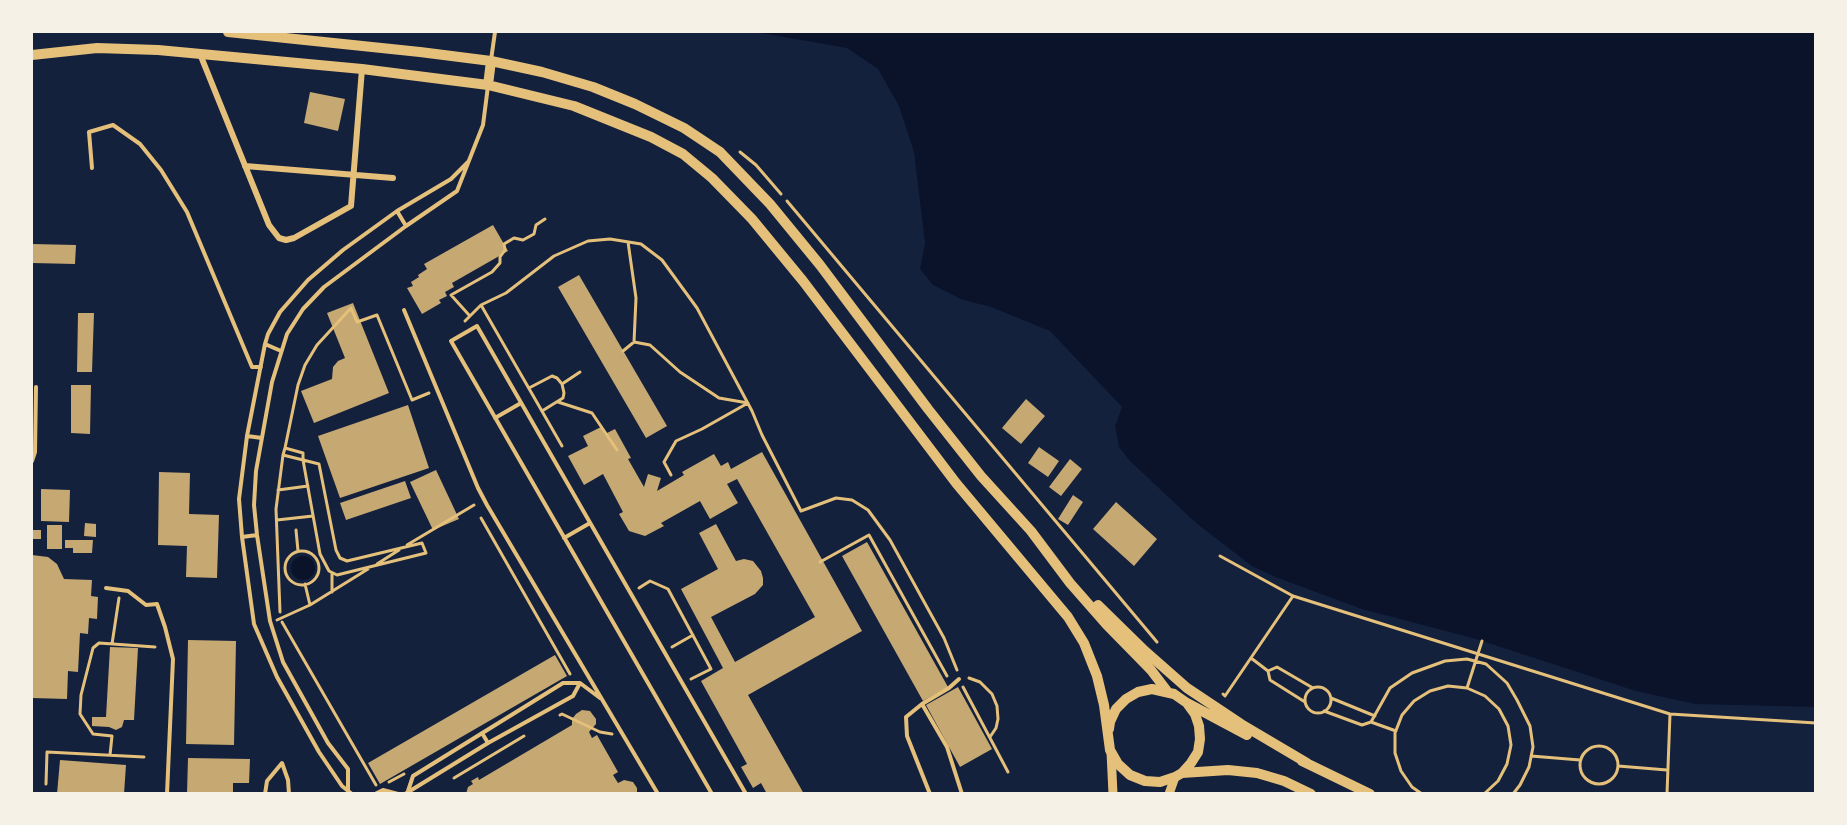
<!DOCTYPE html>
<html>
<head>
<meta charset="utf-8">
<style>
	body { margin:0 }
	#map { position:relative; width:1847px; height:825px; overflow:hidden; background:#14213d; font-family:Manrope,sans-serif }
	canvas { display:block }
	.frame { position:absolute; inset:0; border:33px solid #f6f1e7; pointer-events:none }
</style>
</head>
<body>
<div id="map">
<canvas width="1847" height="825"></canvas>
<div class="frame"></div>
</div>
<script>
const ctx = document.querySelector('canvas').getContext('2d');
ctx.lineJoin = 'round';
function paint(path, color) { ctx.fillStyle = color; ctx.fill(path, 'evenodd'); }
const poly = rows => new Path2D(rows.map(r => 'M' + r).join(''));
function stroke(path, color, width, dash) { ctx.strokeStyle = color; ctx.lineWidth = width; ctx.lineCap = dash ? 'butt' : 'round'; ctx.setLineDash(dash || []); ctx.stroke(path); }
paint(poly([
	[755,32,1815,32,1815,707,1695,704,1636,691,1476,639,1362,609,1278,578,1252,566,1196,523,1129,460,1119,447,1115,426,1122,407,1050,331,991,307,963,300,933,285,920,269,925,243,914,152,899,106,878,69,847,48],
	'291 568a12 12 0 1 1 24 0a12 12 0 1 1-24 0Z'
]), '#0b132b');
paint(poly([
	[310,92,345,99,338,131,304,123],
	[493,225,508,251,452,283,454,287,445,292,447,296,439,300,441,303,422,314,407,288,413,286,411,282,419,277,418,275,427,269,424,264],
	[32,244,76,245,75,264,32,263],
	[579,275,667,426,646,438,558,287],
	[353,303,389,393,314,423,301,391,332,379,333,367,338,361,345,358,327,313],
	[78,313,94,313,92,372,77,372],
	[71,385,91,385,90,434,71,433],
	[1026,399,1045,416,1021,444,1002,428],
	[408,405,429,468,340,498,318,436],
	[601,427,605,434,615,429,631,458,628,459,644,487,648,474,661,478,657,491,684,475,682,472,714,454,721,466,728,462,731,469,762,452,862,631,748,695,804,794,767,794,761,783,753,788,741,767,747,764,701,681,723,668,681,589,718,569,699,533,716,524,736,561,744,559,753,561,761,571,763,578,763,585,755,594,711,617,735,662,815,617,737,479,727,484,738,503,710,519,700,501,661,523,664,526,645,536,629,531,619,514,623,512,603,474,584,485,568,456,588,446,583,436],
	[1039,447,1059,461,1048,477,1028,463],
	[1070,459,1082,469,1061,496,1049,487],
	[436,470,459,519,433,530,410,482],
	[159,472,190,473,189,514,219,515,217,578,186,577,187,546,158,545],
	[405,481,411,498,346,520,340,503],
	[41,489,70,490,69,522,41,521],
	[1073,495,1083,502,1068,525,1058,519],
	[1116,502,1157,539,1134,566,1093,529],
	[85,523,96,524,96,537,84,536],
	[47,525,62,525,62,549,47,549],
	[32,530,41,530,41,539,32,539],
	[65,540,93,540,92,553,73,553,73,548,65,548],
	[867,542,948,687,923,701,842,556],
	[32,555,48,557,57,564,64,579,92,580,91,596,98,597,97,619,89,618,88,634,80,633,78,672,68,671,67,699,32,698],
	[188,640,236,641,234,745,186,744],
	[110,647,138,648,134,720,124,720,122,727,116,730,109,727,92,726,92,717,106,717],
	[555,655,567,676,380,784,368,763],
	[958,687,992,749,960,767,926,705],
	[582,710,590,711,596,719,596,724,589,732,592,738,597,735,618,772,613,775,618,783,624,780,633,782,637,788,637,794,466,794,468,787,473,784,471,781,478,777,479,780,572,725,572,719,576,714],
	[188,758,250,759,249,783,233,783,233,794,187,794],
	[60,760,126,765,124,794,57,794]
]), '#c6a872');
stroke(poly([
	[740,152,756,165,781,194],
	[787,201,1157,642],
	[628,242,636,298,634,342],
	[481,305,562,446],
	[469,315,451,295,492,272,500,263,500,257,505,250,504,244,514,238,523,240,534,234,536,225,545,219],
	[465,321,481,305,506,293,554,256,588,241,610,239,641,244,662,260,697,308,752,411,762,435,801,511,836,498,852,500,868,510,890,540,944,638,957,670],
	[623,351,634,342,650,345,680,372,719,398,748,403,702,429,676,441,664,462,671,475],
	[562,384,580,372],
	[529,388,552,376,557,378,562,384,564,393,563,398,542,411],
	[558,402,592,413,617,450],
	[285,448,303,453,303,460,320,554,329,571,337,575,426,553,422,543,347,561,340,558,336,550,319,464,283,455,285,448,298,385,305,365,317,345,351,308,357,322,377,315,412,400,429,393],
	[278,490,308,486],
	[481,518,570,674],
	[277,520,313,516],
	[296,530,298,551],
	[407,545,474,505],
	'285 568a17 17 0 1 1 34 0a17 17 0 1 1-34 0Z',
	[1220,556,1293,596,1670,714,1816,723],
	[820,562,869,535,947,676],
	[377,564,399,550],
	[305,584,310,605],
	[639,588,650,581,668,589,711,669,691,679],
	[332,592,332,573],
	[280,612,276,509,283,455],
	[277,620,310,605,368,569],
	[282,622,376,785],
	[112,644,119,598],
	[672,647,693,635],
	[1251,658,1268,671],
	[969,678,980,682,992,694,997,706,998,719,996,728,990,737],
	[963,687,1008,772],
	'1305 700a13 13 0 1 1 26 0a13 13 0 1 1-26 0Z',
	[1467,688,1482,641],
	[1223,694,1225,696,1293,596],
	[1331,698,1375,716],
	[1305,702,1270,680,1268,671,1277,667,1313,688],
	[1324,711,1362,725,1371,722,1396,731],
	[560,715,562,714,600,732,612,734],
	[1371,722,1390,688,1412,673,1445,661,1467,659,1486,664,1507,683,1517,700,1530,726,1533,747,1529,767,1520,785,1513,794],
	'1580 765a19 19 0 1 1 38 0a19 19 0 1 1-38 0Z',
	[110,755,112,736,93,734,80,714,81,695,93,648,99,643,155,647],
	[1531,756,1580,760],
	[1618,766,1667,770],
	[454,778,524,736],
	[389,782,404,774],
	[46,784,47,752,144,757],
	[1422,794,1412,787,1401,771,1395,753,1395,733,1402,715,1414,701,1430,691,1448,686,1467,688,1485,696,1499,709,1508,726,1511,745,1507,764,1498,781,1484,794],
	[1667,794,1670,714]
]), '#e5c07b', 3);
stroke(poly([
	[491,60,495,32],
	[92,168,89,132,113,125,140,144,161,170,187,212,252,367,261,367],
	[397,211,406,226],
	[404,310,478,488,487,505,658,794],
	[265,344,281,351],
	[495,418,521,403],
	[247,436,262,438],
	[32,461,35,452,36,387],
	[242,537,257,535],
	[564,538,590,523],
	[106,588,128,591,146,605,157,604,165,627,173,659,167,794],
	[922,704,947,747,962,794],
	[482,733,488,743],
	[348,790,348,769,328,743,283,662,270,621,257,535,254,505,256,471,272,382,287,334,303,309,324,287,406,226,457,191,483,125,488,86],
	[408,791,413,776,563,683,580,683],
	[265,794,267,781,282,763,288,780,289,794],
	[352,794,342,786,319,752,277,677,254,624,242,537,239,499,247,436,265,344,268,334,280,312,308,280,343,250,397,211,451,179,468,162],
	[375,794,383,790,398,794],
	[405,794,488,743,573,696,580,683,600,698],
	[712,794,451,341,477,326,746,794],
	[930,794,907,736,906,717,922,704,949,688,959,679]
]), '#e5c07b', 4);
stroke(poly([
	[200,54,269,225,279,238,286,240,294,238,351,206,362,69],
	[245,166,393,178]
]), '#e5c07b', 6);
stroke(poly([
	[1111,752,1113,794],
	[1169,794,1175,777]
]), '#e5c07b', 9);
stroke(poly([
	[228,32,420,52,491,61,542,72,593,87,635,104,684,128,720,152,770,204,820,265,928,409,981,476,1031,531,1070,583,1106,624,1151,670,1167,691],
	[32,55,97,48,158,50,362,69,488,85,574,106,651,137,683,154,712,178,752,219,803,281,956,483,1068,617,1084,643,1097,676,1104,705,1110,750,1118,764,1130,775,1145,781,1160,782,1175,777,1182,773,1191,763,1198,752,1200,739,1199,726,1195,714,1187,703],
	[488,85,491,61],
	[1098,605,1145,651,1187,688,1241,724,1307,763],
	[1109,729,1110,722,1116,709,1126,699,1138,692,1152,689,1174,694,1187,703,1247,735],
	[1302,761,1370,794],
	[1182,773,1228,770,1257,773,1284,781,1311,794]
]), '#e5c07b', 10);
</script>
</body>
</html>
